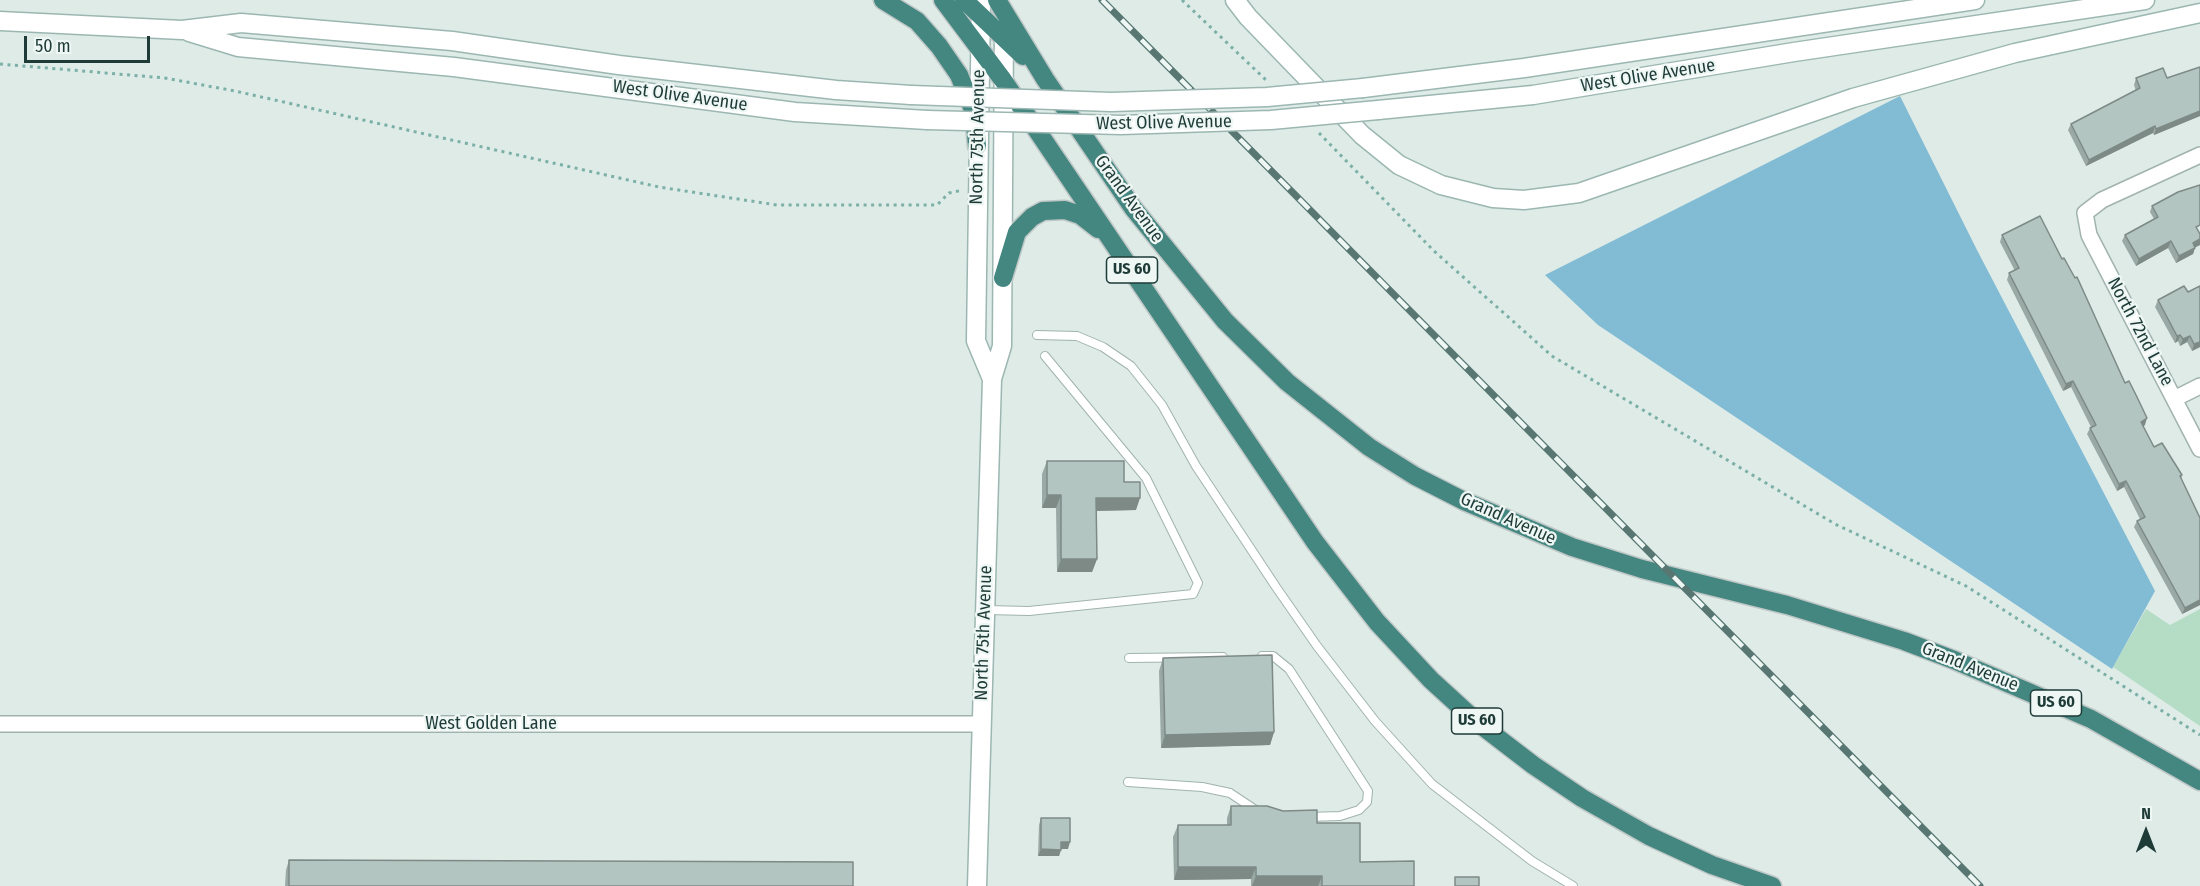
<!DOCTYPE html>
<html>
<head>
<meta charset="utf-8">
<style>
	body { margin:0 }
	#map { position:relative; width:2200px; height:886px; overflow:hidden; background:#deebe7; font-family:"Fira Sans Condensed",sans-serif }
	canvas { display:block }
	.north { position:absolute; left:2116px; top:802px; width:60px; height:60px; -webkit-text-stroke:4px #eef7f4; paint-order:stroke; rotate:0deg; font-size:16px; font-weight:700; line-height:24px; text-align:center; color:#1e3b37 }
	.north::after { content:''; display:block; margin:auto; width:21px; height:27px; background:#1e3b37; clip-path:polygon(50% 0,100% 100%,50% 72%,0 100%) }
	.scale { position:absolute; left:24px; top:36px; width:126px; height:27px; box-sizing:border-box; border:3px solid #1e3b37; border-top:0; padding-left:8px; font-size:18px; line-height:21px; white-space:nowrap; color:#1e3b37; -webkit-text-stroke:4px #eef7f4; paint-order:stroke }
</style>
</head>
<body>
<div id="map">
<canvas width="2200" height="886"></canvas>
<div class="north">N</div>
<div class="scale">50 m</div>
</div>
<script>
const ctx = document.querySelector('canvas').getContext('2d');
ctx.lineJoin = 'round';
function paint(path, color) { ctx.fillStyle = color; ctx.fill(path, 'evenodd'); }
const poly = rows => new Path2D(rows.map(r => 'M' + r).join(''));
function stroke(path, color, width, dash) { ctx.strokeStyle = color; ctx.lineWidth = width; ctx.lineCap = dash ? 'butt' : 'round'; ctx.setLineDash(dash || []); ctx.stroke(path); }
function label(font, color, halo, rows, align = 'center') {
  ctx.font = font + ' "Fira Sans Condensed",sans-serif'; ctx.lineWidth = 4.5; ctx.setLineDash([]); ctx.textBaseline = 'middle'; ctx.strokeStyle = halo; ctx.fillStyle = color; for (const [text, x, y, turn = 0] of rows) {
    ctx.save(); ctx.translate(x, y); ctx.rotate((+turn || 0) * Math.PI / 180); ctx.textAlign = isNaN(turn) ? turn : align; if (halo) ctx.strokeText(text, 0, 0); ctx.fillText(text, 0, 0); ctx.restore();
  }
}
paint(poly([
	[2146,609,2170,625,2200,609,2200,726,2113,667]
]), '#b5ddc6');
paint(poly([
	[1900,96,1978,252,2155,591,2112,669,1598,325,1545,275]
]), '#82bbd4');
const service = poly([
	[1037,335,1077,336,1103,347,1131,366,1162,405,1196,466,1276,587,1317,646,1375,721,1432,784,1532,861,1573,886],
	[987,610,1029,611,1193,594,1198,583,1146,478,1045,356],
	[1262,656,1273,656,1289,669,1368,791,1367,802,1359,810,1340,816,1307,817],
	[1129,658,1223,657],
	[1128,782,1202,787,1230,793,1257,811]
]);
const minor = poly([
	[2200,155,2102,200,2085,213,2089,235,2200,449],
	[2174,399,2200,386],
	[0,724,982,724]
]);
const secondary = poly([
	[981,0,976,341,992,379],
	[1235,0,1248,17,1362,135,1399,165,1441,185,1493,198,1524,200,1579,193,1853,98,2015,53,2200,13],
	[0,21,182,30,241,23,452,41,619,65,836,90,911,95],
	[189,32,238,47,454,67,795,112,927,120],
	[1363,88,1524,68,1975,0],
	[1378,110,1533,95,1794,52,2145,0],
	[977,886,992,379,1002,346,1004,26]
]);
const trunk = poly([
	[883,0,917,21,939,46,959,75,974,112,977,146],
	[943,0,1003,80,1315,542,1377,622,1431,680,1477,722,1533,765,1582,798,1649,836,1712,865,1772,886],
	[964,0,1023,56],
	[997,0,1045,79,1133,208,1225,321,1287,382,1369,447,1415,476,1464,501,1572,547,1642,569,1787,605,1904,641,1954,660,2091,719,2200,781],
	[1003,278,1017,232,1032,217,1043,211,1065,210,1080,215,1098,229]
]);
stroke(service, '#a1b3af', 10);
stroke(minor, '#a1b3af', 18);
stroke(secondary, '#9cb7b1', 21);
stroke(trunk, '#c0c8c7', 21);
stroke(poly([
	[1182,0,1266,80],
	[0,64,165,78,235,91,659,187,777,205,937,205,949,193,963,190],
	[1319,133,1434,251,1552,356,1835,524,1966,586,2200,735]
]), '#7cb0a7', 3, [3, 4.5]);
stroke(service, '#fff', 8);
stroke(minor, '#fff', 15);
stroke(secondary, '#fff', 18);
stroke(trunk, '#448680', 18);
const rail = poly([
	[1102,0,1980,886]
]);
stroke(rail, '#587773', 7);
stroke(rail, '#eef7f4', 4.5, [14]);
const secondaryBridge = poly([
	[911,95,1111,102,1267,97,1363,88],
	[927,120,1121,125,1271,120,1378,110]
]);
stroke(secondaryBridge, '#9cb7b1', 21, []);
stroke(secondaryBridge, '#fff', 18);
paint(poly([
	[2200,67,2200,116,2154,135,2153,133,2086,166,2068,130,2071,124,2136,91,2134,85,2136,78,2167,78],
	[2152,206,2199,231,2200,245,2195,247,2193,254,2176,263,2168,248,2136,266,2122,241,2125,235,2154,219,2150,212],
	[2002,235,2125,383,2145,425,2143,426,2154,447,2182,475,2181,479,2200,605,2182,614,2134,527,2137,521,2140,519,2124,487,2117,491,2087,434,2090,428,2091,427,2071,387,2063,391,2007,280,2009,273,2015,271,2000,242],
	[2158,300,2200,347,2192,351,2187,342,2180,346,2178,341,2175,343,2155,307],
	[1047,461,1124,482,1136,510,1096,511,1097,559,1092,572,1057,572,1056,508,1042,508,1042,474],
	[1163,658,1274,732,1270,745,1161,748,1159,671],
	[1231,806,1317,823,1360,862,1414,886,1251,886,1251,879,1174,880,1173,837,1178,825,1227,825,1227,818],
	[1041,818,1068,849,1061,849,1059,856,1038,856,1039,825],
	[289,860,853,886,285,886,286,870]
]), '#9aa9a5');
paint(poly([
	[2200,111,2200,116,2154,135,2156,129],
	[2155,126,2153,133,2086,166,2089,160],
	[2200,239,2200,245,2190,250,2193,243],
	[2171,241,2168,248,2136,266,2139,259],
	[2195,248,2193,254,2176,263,2179,256],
	[2180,335,2178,341,2175,343,2177,336],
	[2190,336,2187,342,2180,346,2183,339],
	[2200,342,2200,347,2192,351,2194,344],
	[2073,381,2071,387,2063,391,2066,384],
	[2147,418,2145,425,2139,428,2141,422],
	[2126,481,2124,487,2117,491,2119,484],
	[1047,495,1061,495,1056,508,1042,508],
	[1096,498,1140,498,1136,510,1092,511],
	[1061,559,1097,559,1092,572,1057,572],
	[2200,600,2200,605,2182,614,2185,608],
	[1274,732,1270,745,1161,748,1165,735],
	[1061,842,1070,842,1068,849,1059,849],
	[1041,849,1061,850,1059,856,1038,856],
	[1178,867,1256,867,1251,879,1174,880],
	[1256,876,1322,876,1318,886,1252,886]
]), '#7d8a86');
const building = poly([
	[2200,67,2200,111,2156,129,2155,126,2089,160,2071,124,2140,88,2136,78,2163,68,2167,78,2200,67],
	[2200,185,2200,225,2196,227,2200,234,2200,239,2193,243,2195,248,2179,256,2171,241,2139,259,2125,235,2158,217,2152,206,2178,192,2200,185],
	[2040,216,2062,259,2064,258,2075,278,2077,277,2125,383,2129,381,2137,397,2147,418,2141,422,2154,447,2162,443,2182,475,2180,476,2200,518,2200,600,2185,608,2137,521,2145,517,2126,481,2119,484,2090,428,2096,425,2073,381,2066,384,2009,273,2019,268,2002,235,2040,216],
	[2184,286,2188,292,2200,286,2200,342,2194,344,2190,336,2183,339,2180,335,2177,336,2158,300,2184,286],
	[1047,461,1124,461,1124,482,1140,482,1140,498,1096,498,1097,559,1061,559,1061,495,1047,495,1047,461],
	[1272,655,1274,732,1165,735,1163,658,1272,655],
	[1231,806,1267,806,1283,811,1317,810,1317,823,1360,823,1360,862,1414,861,1414,886,1322,886,1322,876,1256,876,1256,867,1178,867,1178,825,1231,825,1231,806],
	[1041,818,1070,818,1070,842,1061,842,1061,850,1041,849,1041,818],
	[289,860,853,862,853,886,289,886,289,860],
	[1455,877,1479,877,1479,886,1455,886,1455,877]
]);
paint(building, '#b3c5c0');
stroke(building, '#7d8a86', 1.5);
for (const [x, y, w] of [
	[1132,270,51],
	[2056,703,51],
	[1477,721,51]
]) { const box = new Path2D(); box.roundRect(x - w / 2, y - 13, w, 26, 4.5); ctx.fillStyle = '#eef7f4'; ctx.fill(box); stroke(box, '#1e3b37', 1.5); }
label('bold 16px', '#1e3b37', null, [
	["US 60",1132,270],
	["US 60",2056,703],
	["US 60",1477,721]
]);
label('18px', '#1e3b37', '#eef7f4', [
	["West Olive Avenue",1648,76,-9],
	["West Olive Avenue",680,96,8],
	["West Olive Avenue",1164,123,-1],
	["North 75th Avenue",978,137,-89],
	["Grand Avenue",1129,199,54],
	["North 72nd Lane",2140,332,62],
	["Grand Avenue",1508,519,24],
	["North 75th Avenue",984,633,-88],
	["Grand Avenue",1970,667,22],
	["West Golden Lane",491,724]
]);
</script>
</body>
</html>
